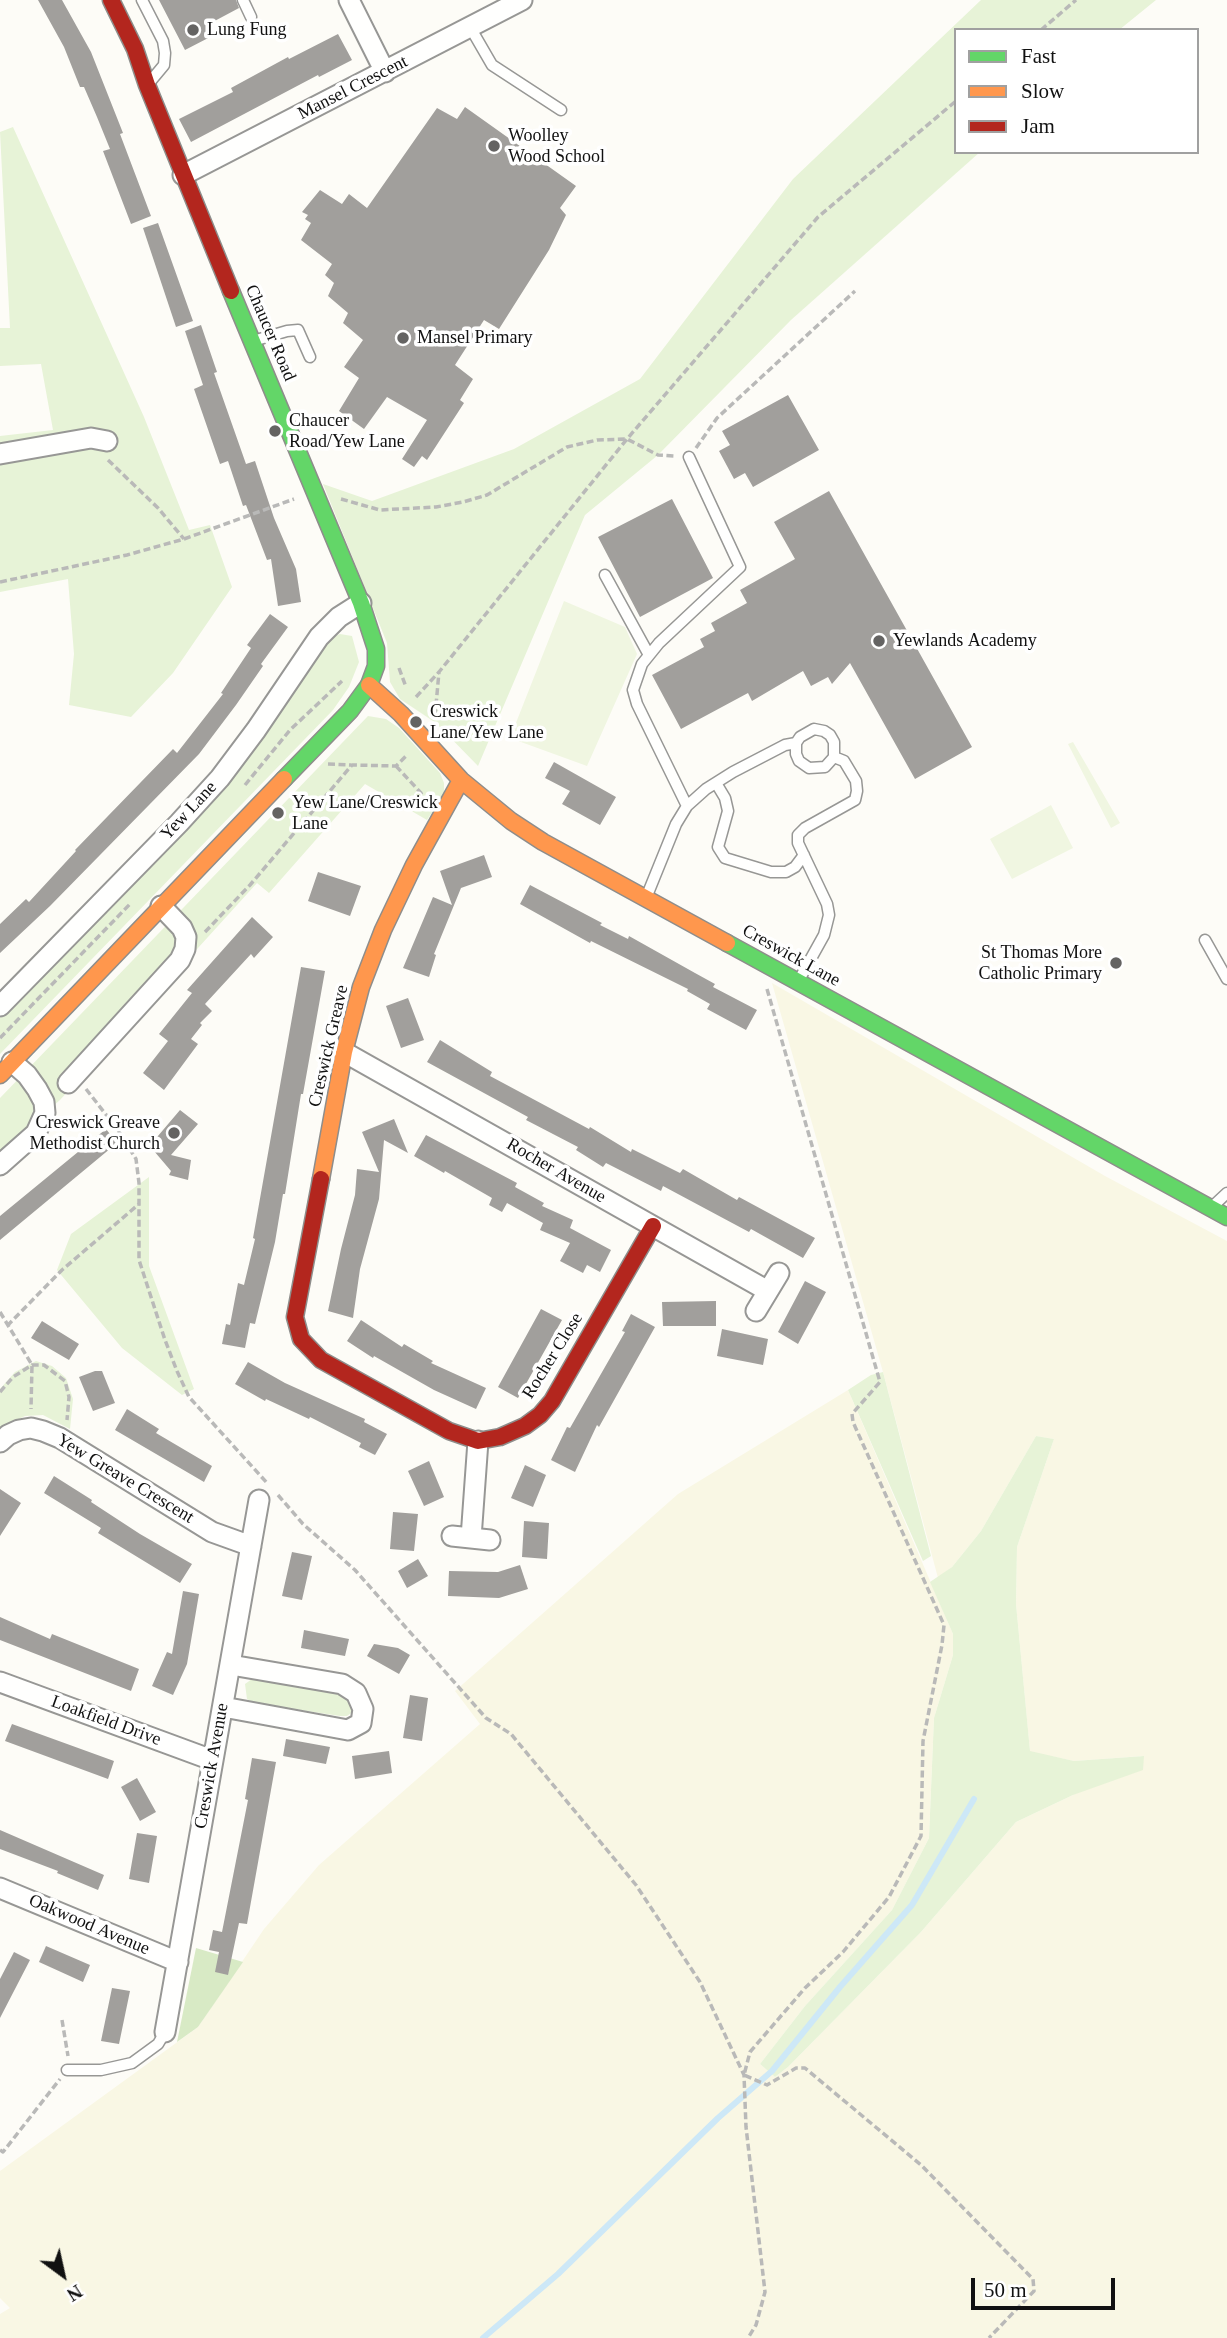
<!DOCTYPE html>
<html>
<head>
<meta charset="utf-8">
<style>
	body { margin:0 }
	#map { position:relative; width:1227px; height:2338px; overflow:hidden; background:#fdfcf7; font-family:Georgia,serif }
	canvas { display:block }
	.legend { position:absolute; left:954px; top:28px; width:245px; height:126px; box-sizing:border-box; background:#fff; border:2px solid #a0a0a0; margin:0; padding:9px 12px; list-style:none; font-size:21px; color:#111 }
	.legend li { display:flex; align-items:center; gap:14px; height:35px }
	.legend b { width:35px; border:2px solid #a0a0a0 }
	.north { position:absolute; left:28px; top:2240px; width:70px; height:70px; -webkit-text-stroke:5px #fff; paint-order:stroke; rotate:147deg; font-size:19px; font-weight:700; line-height:28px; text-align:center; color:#111 }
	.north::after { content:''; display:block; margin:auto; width:24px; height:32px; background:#111; clip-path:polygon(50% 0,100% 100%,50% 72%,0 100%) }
	.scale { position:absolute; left:971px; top:2278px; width:144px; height:32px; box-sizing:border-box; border:4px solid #111; border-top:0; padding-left:9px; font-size:21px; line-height:24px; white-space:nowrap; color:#111; -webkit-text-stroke:5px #fff; paint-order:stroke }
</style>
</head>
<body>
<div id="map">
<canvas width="1227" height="2338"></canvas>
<ul class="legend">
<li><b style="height:9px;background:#63d668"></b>Fast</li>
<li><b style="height:9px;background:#ff974d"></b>Slow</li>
<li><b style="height:9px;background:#b3261e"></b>Jam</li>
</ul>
<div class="north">N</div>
<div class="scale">50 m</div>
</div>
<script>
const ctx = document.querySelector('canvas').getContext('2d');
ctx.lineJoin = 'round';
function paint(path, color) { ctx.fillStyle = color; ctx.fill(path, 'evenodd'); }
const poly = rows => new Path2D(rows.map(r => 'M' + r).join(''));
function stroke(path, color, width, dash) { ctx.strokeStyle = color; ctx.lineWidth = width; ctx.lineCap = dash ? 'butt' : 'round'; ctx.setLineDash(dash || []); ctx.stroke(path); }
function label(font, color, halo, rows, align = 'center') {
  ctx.font = font + ' Georgia,serif'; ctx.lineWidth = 7; ctx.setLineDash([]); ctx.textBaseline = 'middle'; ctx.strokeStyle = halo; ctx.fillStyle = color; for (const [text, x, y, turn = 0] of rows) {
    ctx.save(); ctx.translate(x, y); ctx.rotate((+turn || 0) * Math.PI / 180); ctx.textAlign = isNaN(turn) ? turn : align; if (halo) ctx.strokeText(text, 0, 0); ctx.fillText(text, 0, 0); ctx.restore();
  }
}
paint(poly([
	[772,983,1105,1176,1227,1241,1227,2338,0,2338,0,2314,10,2308,0,2298,0,2171,198,2027,264,1929,319,1865,480,1724,455,1691,678,1494,848,1390,953,1634,953,1655,934,1718,929,1838,892,1910,805,2006,760,2064,775,2077,788,2067,921,1932,1016,1822,1073,1795,1143,1756,1074,1761,1030,1752,1016,1604,1017,1547,1054,1439,1036,1436,981,1531,952,1567,938,1578,883,1372]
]), '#f9f7e4');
paint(poly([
	[981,0,1156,0,1119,30,956,30,956,152,980,152,791,320,658,455,585,515,478,766,436,723,400,699,390,682,387,643,323,484,372,501,514,449,640,379,793,179],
	[13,127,144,417,189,530,210,525,232,587,173,673,131,717,69,705,74,654,68,579,0,592,0,436,53,430,41,364,0,366,0,328,10,328,0,132],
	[340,634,352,636,359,662,349,687,333,710,0,1054,0,1018,235,771,327,639],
	[368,716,386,719,399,728,440,773,444,783,444,794,427,820,365,784,269,893,257,883,60,1100,0,1152,0,1098],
	[149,1177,149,1266,194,1389,182,1395,122,1348,57,1270,71,1234],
	[36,1361,52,1366,66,1378,73,1399,70,1429,43,1415,25,1416,0,1428,0,1389,15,1372],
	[883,1372,931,1556,923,1561,848,1390,871,1375],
	[1036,1436,1054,1439,1017,1547,1016,1604,1030,1751,1074,1761,1144,1756,1143,1770,1073,1795,1016,1822,921,1932,788,2067,775,2077,760,2064,805,2006,892,1910,929,1838,934,1718,953,1655,953,1634,930,1582,952,1567,981,1531],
	[262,1678,349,1693,354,1711,347,1716,340,1716,254,1703,247,1699,245,1684,252,1679]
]), '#e7f3d7');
paint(poly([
	[196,1948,243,1962,198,2027,177,2042]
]), '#d8eac5');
paint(poly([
	[564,601,625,627,637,654,587,766,510,738],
	[1073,742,1120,823,1111,828,1068,744],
	[1051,805,1073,848,1012,879,990,839]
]), '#f0f6e1');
stroke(poly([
	[483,2338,558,2274,718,2118,772,2071,840,1987,912,1905,974,1799]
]), '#cde8f7', 6);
paint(poly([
	[38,0,62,0,91,52,123,133,120,134,151,216,131,224,103,151,110,149,97,117,84,87,80,87,64,47],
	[159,0,236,0,239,8,209,24,214,35,185,50],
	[338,34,352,60,319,77,318,75,191,142,179,119,233,92,231,88,288,57,289,59],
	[465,107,576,186,560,208,566,215,549,250,499,329,484,320,455,365,473,379,460,400,464,403,427,460,422,456,414,467,402,459,427,420,387,397,364,429,339,411,359,378,344,367,363,340,343,323,348,313,328,296,334,283,325,275,332,264,301,240,311,223,305,219,308,215,302,212,320,190,342,204,349,194,367,208,437,108,457,119],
	[158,223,193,321,176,327,143,228],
	[201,325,217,372,214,373,246,464,255,461,274,518,296,569,301,602,278,606,271,559,267,560,246,505,243,506,228,461,220,464,194,389,203,385,185,331],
	[788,395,819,450,753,487,745,473,734,479,719,451,730,445,722,431],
	[829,491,972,747,915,779,850,663,832,684,828,677,811,686,803,671,752,701,748,693,681,729,652,675,704,647,700,639,715,631,711,623,747,603,740,590,795,559,774,522],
	[672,499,713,578,640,617,598,537],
	[270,614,288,627,261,664,263,666,236,705,199,754,50,906,0,953,0,924,26,899,29,902,76,851,75,850,173,749,177,753,223,694,221,693,251,648,247,645],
	[554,762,616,797,600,825,562,804,570,791,545,778],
	[484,855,492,877,461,888,434,954,436,955,429,977,403,968,433,897,452,905,440,871],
	[318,872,361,886,350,916,308,901],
	[530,885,602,923,600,925,628,939,629,936,695,973,715,984,713,987,757,1010,746,1030,707,1009,710,1004,687,991,688,989,591,941,590,943,520,904],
	[252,917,273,937,254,958,251,954,205,1004,212,1011,200,1023,202,1025,191,1039,198,1044,164,1090,143,1073,168,1041,159,1034,192,993,187,990],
	[301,967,325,971,303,1094,301,1094,285,1194,283,1194,275,1242,255,1324,250,1323,245,1348,222,1344,226,1324,230,1325,238,1283,244,1285,255,1239,253,1238],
	[408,998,424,1040,401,1048,386,1006],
	[440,1040,492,1072,490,1076,589,1129,590,1127,631,1152,632,1149,680,1173,683,1169,737,1200,739,1197,815,1238,803,1258,751,1229,749,1232,663,1186,661,1191,606,1163,603,1167,576,1150,578,1147,526,1120,528,1117,427,1062],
	[180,1110,198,1124,171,1155,191,1160,188,1180,169,1175,171,1171,154,1151,162,1153,152,1143],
	[394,1119,408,1153,384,1140,379,1199,360,1269,353,1318,328,1311,341,1249,355,1195,357,1169,379,1172,362,1132],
	[106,1129,117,1143,0,1240,0,1216],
	[426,1135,517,1183,515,1187,544,1203,542,1206,573,1220,570,1228,611,1250,600,1272,587,1265,583,1273,560,1261,570,1243,540,1230,543,1223,507,1203,502,1212,489,1205,492,1198,445,1171,444,1173,414,1156],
	[805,1281,826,1292,798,1344,778,1332],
	[716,1301,716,1326,663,1326,662,1302],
	[541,1309,562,1320,518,1398,498,1387],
	[631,1314,655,1327,599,1427,597,1425,575,1472,551,1460,567,1427,570,1428,625,1332,622,1331],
	[361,1320,402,1347,404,1344,433,1361,431,1363,486,1388,476,1409,434,1390,374,1356,373,1358,347,1341],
	[42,1321,79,1344,69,1360,31,1338],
	[722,1329,768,1339,763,1365,717,1356],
	[248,1362,285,1383,365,1419,364,1422,387,1434,375,1455,359,1447,361,1443,310,1417,309,1419,266,1399,265,1401,235,1384],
	[95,1371,102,1371,115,1403,93,1411,79,1377],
	[127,1409,159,1429,156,1433,212,1466,204,1482,115,1430],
	[429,1461,444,1497,424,1506,408,1471],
	[525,1465,546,1475,533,1507,511,1498],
	[54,1476,92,1500,91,1502,140,1534,192,1564,180,1583,98,1533,101,1528,44,1493],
	[0,1489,21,1503,0,1536],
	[393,1512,418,1514,414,1551,390,1549],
	[524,1521,549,1523,547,1559,522,1557],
	[292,1552,312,1556,302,1600,282,1596],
	[418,1559,428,1576,407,1588,398,1571],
	[520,1565,528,1589,499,1598,448,1596,449,1571,498,1572],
	[183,1591,199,1594,187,1664,173,1695,152,1686,167,1652,172,1654],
	[0,1617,50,1639,52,1634,139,1669,131,1691,0,1640],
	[304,1630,349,1639,345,1656,301,1648],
	[374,1644,398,1648,410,1655,399,1674,367,1656],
	[410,1695,428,1698,422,1741,403,1738],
	[12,1724,114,1761,108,1779,5,1741],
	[286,1739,330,1747,326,1764,283,1756],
	[389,1751,392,1773,355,1779,352,1756],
	[252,1758,276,1762,247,1924,239,1923,228,1975,215,1972,219,1952,209,1950,213,1930,222,1932,248,1800,245,1799],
	[137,1778,156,1812,140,1821,121,1787],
	[0,1830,104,1875,98,1890,57,1873,58,1871,0,1849],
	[137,1833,157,1836,149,1883,129,1879],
	[46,1946,90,1965,83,1982,39,1962],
	[14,1952,30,1960,0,2018,0,1979],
	[112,1988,130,1991,119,2044,101,2041]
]), '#a19f9c');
const lane = poly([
	[142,0,163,41,165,53,164,65,149,83],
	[243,0,251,17],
	[470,27,492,65,561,110],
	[253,341,287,331,298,330,310,357],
	[605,575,649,655],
	[716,783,725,798,728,811,718,847,725,858,771,872,786,872,795,867,804,855],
	[687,806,637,704,633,690,642,664,659,643,740,567,689,457],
	[646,898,676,824,687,806,706,789,733,772,785,745,796,743,800,737,814,729,824,731,830,735,834,742,834,757,825,767,809,768,799,761,796,754,796,743],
	[1205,940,1227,979],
	[799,980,824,935,829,915,827,904,798,843,798,835,805,828,855,800,857,791,856,781,844,761,834,757],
	[1212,1207,1227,1193],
	[67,2070,101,2070,132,2063,158,2044,165,2032]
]);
const street = poly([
	[349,0,385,72],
	[183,175,522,0],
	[0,454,91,438,107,441],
	[0,1006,179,823,220,778,256,730,319,637,339,617,361,603],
	[344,1052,768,1291],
	[68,1083,180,960,185,949,186,937,182,928,161,906],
	[0,1165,36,1133,45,1113,44,1102,37,1089,27,1075,12,1062],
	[756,1311,779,1273],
	[0,1442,8,1435,19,1430,31,1428,43,1431,60,1438,212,1532,251,1546],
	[452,1536,490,1540],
	[471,1538,478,1441],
	[0,1682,212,1760],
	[223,1707,348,1730,361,1723,363,1709,356,1693,342,1684,231,1665],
	[0,1888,178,1962],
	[165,2032,259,1500]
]);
const fast = poly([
	[231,291,361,603,376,649,376,666,369,685,350,711,284,779],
	[727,943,1227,1217]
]);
const slow = poly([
	[369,685,401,714,461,780,511,821,543,842,727,943],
	[0,1075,284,779],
	[321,1179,344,1052,361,987,383,930,414,865,461,780]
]);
const jam = poly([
	[111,0,135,49,147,85,231,291],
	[321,1179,295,1317,301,1339,321,1360,449,1431,478,1441,500,1437,525,1426,540,1415,552,1401,653,1226]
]);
stroke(lane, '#979795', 13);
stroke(street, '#979795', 23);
stroke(fast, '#8e8d8b', 19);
stroke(slow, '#8e8d8b', 19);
stroke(jam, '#8e8d8b', 19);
stroke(poly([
	[1041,30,1076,0],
	[696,448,717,418,855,291],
	[108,460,158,508,184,539],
	[341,499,380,510,436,507,463,502,487,495,567,447,597,440,627,439,658,455,675,456],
	[0,582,127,555,184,539,294,499],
	[399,668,406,687],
	[416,697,439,672],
	[435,716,439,672,627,439,818,217,956,101],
	[328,764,351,765],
	[396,766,421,793,424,802],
	[245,785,290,730,342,681],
	[205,932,250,885,352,765,396,766,407,755],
	[767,989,880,1382,852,1414,853,1422,944,1625,942,1645,923,1741,921,1836,889,1897,843,1952,805,1988,750,2052,744,2075,767,2085,796,2068,805,2068,921,2165,1033,2279,1034,2291,989,2338],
	[0,1038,130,904],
	[86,1089,118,1130,136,1159,139,1183,139,1260,165,1340,177,1371,189,1397,268,1484],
	[0,1312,32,1365,31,1409],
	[7,1326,62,1270,139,1204],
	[0,1392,13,1377,32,1365,44,1365,65,1381,69,1397,67,1420],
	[278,1495,303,1524,355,1570,486,1718,511,1734,636,1885,700,1982,744,2075,746,2127,765,2292,756,2325,748,2338],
	[62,2020,68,2056],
	[0,2150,3,2152,60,2079]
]), '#b9b9b8', 3.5, [7, 3.5]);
stroke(lane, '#fffffe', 10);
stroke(street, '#fffffe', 19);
stroke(fast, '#63d668', 16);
stroke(slow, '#ff974d', 16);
stroke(jam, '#b3261e', 16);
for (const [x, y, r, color] of [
	[193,30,7,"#646362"],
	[494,146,7,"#646362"],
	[403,338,7,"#646362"],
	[275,431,7,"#646362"],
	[879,641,7,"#646362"],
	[416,722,7,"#646362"],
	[278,813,7,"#646362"],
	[1116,963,7,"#646362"],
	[174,1133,7,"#646362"]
]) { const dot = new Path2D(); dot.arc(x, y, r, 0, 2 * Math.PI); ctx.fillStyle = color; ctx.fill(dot); stroke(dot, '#fff', 2.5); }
label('18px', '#111', '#fff', [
	["Lung Fung",207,30],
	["Woolley",508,136],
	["Wood School",508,157],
	["Mansel Primary",417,338],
	["Chaucer",289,421],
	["Road/Yew Lane",289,442],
	["Yewlands Academy",893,641],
	["Creswick",430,712],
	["Lane/Yew Lane",430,733],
	["Yew Lane/Creswick",292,803],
	["Lane",292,824],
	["St Thomas More",1102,953,"right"],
	["Catholic Primary",1102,974,"right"],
	["Creswick Greave",160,1123,"right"],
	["Methodist Church",160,1144,"right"]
], 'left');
label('18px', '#111', '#fff', [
	["Mansel Crescent",353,88,-27],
	["Chaucer Road",270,333,67],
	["Yew Lane",189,811,-47],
	["Creswick Lane",791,956,29],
	["Creswick Greave",329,1046,-77],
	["Rocher Avenue",556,1171,30],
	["Rocher Close",553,1356,-58],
	["Yew Greave Crescent",125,1479,31],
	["Loakfield Drive",106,1721,20],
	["Creswick Avenue",212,1766,-80],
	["Oakwood Avenue",89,1925,23]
]);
</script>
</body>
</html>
